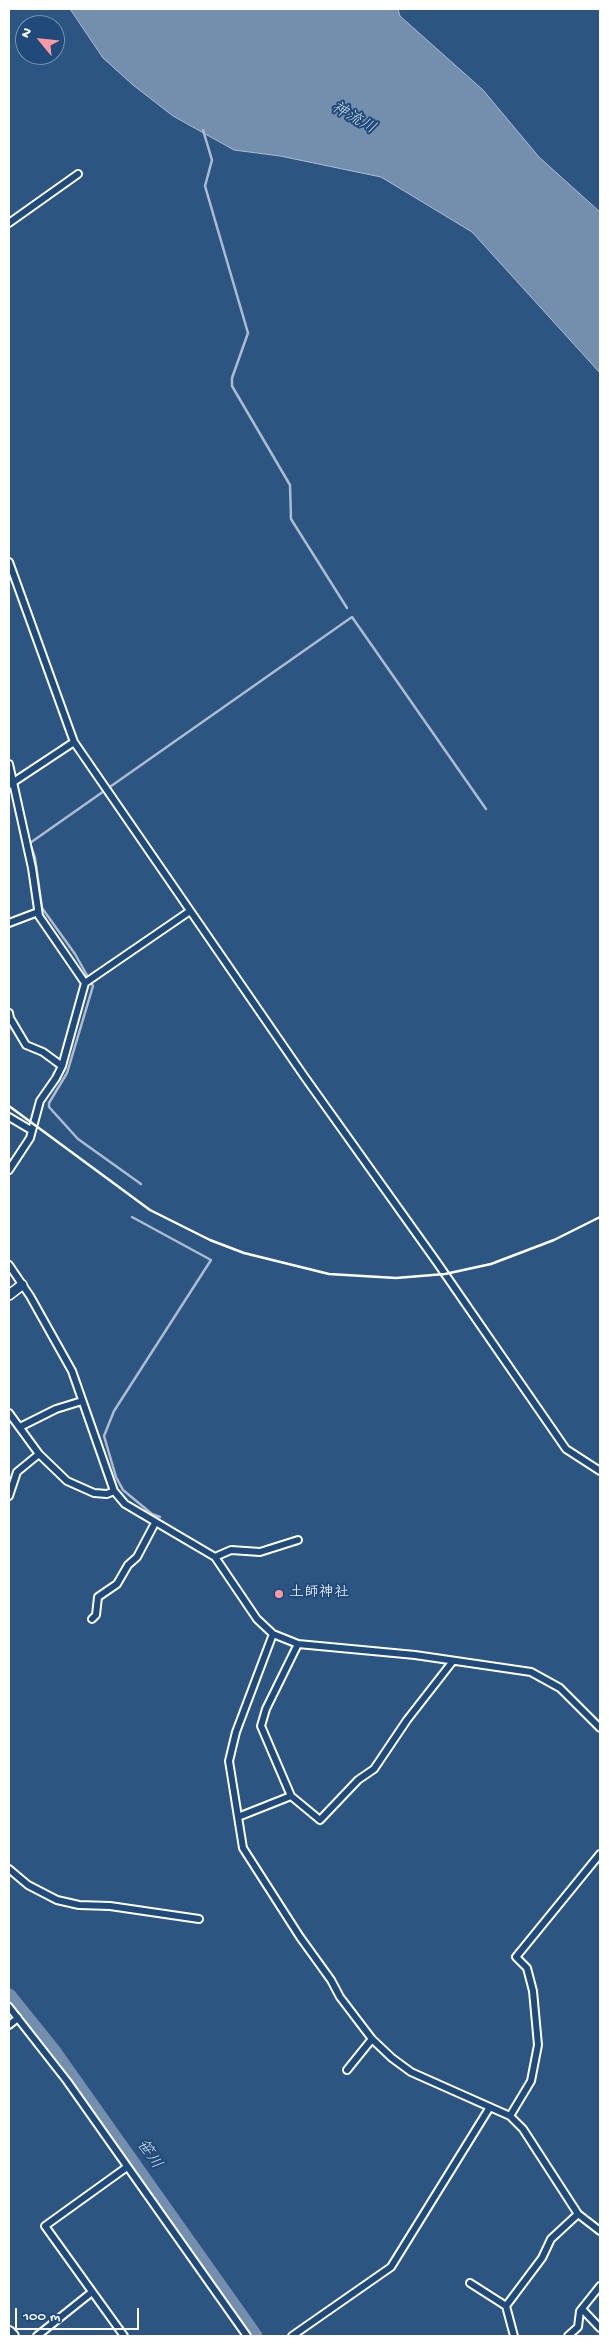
<!DOCTYPE html>
<html>
<head>
<meta charset="utf-8">
<style>
	body { margin:0 }
	#map { position:relative; width:609px; height:2345px; overflow:hidden; background:#2c5582; font-family:"Gochi Hand",sans-serif }
	canvas { display:block }
	.frame { position:absolute; inset:0; border:10px solid #fff; pointer-events:none }
	.north { position:absolute; left:15px; top:15px; width:50px; height:50px; box-sizing:border-box; background:#1f4a7a; border:1px solid #7992af; border-radius:50%; rotate:298deg; font-size:14px; font-weight:700; line-height:20px; text-align:center; color:#fff }
	.north::after { content:''; display:block; margin:auto; width:18px; height:22px; background:#ff9aa2; clip-path:polygon(50% 0,100% 100%,50% 72%,0 100%) }
	.scale { position:absolute; left:15px; top:2308px; width:124px; height:22px; box-sizing:border-box; border:2px solid #fff; border-top:0; padding-left:6px; font-size:15px; line-height:18px; white-space:nowrap; color:#fff; -webkit-text-stroke:4px #1f4a7a; paint-order:stroke }
</style>
</head>
<body>
<div id="map">
<canvas width="609" height="2345"></canvas>
<div class="frame"></div>
<div class="north">N</div>
<div class="scale">100 m</div>
</div>
<script>
const ctx = document.querySelector('canvas').getContext('2d');
ctx.lineJoin = 'round';
function paint(path, color) { ctx.fillStyle = color; ctx.fill(path, 'evenodd'); }
const poly = rows => new Path2D(rows.map(r => 'M' + r).join(''));
function stroke(path, color, width, dash) { ctx.strokeStyle = color; ctx.lineWidth = width; ctx.lineCap = dash ? 'butt' : 'round'; ctx.setLineDash(dash || []); ctx.stroke(path); }
function label(font, color, halo, rows, align = 'center') {
  ctx.font = font + ' "Gochi Hand","Klee One",sans-serif'; ctx.lineWidth = 4; ctx.setLineDash([]); ctx.textBaseline = 'middle'; ctx.strokeStyle = halo; ctx.fillStyle = color; for (const [text, x, y, turn = 0] of rows) {
    ctx.save(); ctx.translate(x, y); ctx.rotate((+turn || 0) * Math.PI / 180); ctx.textAlign = isNaN(turn) ? turn : align; if (halo) ctx.strokeText(text, 0, 0); ctx.fillText(text, 0, 0); ctx.restore();
  }
}
const water = poly([
	[70,9,398,9,400,16,483,90,539,157,600,212,600,373,472,232,381,177,280,156,234,150,173,116,133,85,103,58,70,9]
]);
paint(water, '#748fad');
stroke(water, '#acbcce', 1);
stroke(poly([
	[203,130,212,160,205,186,248,333,232,378,232,386,290,485,291,519,347,608],
	[141,1184,78,1139,49,1107,49,1103,67,1073,93,986,75,954,42,908,35,858,30,843,352,617,486,809],
	[132,1217,211,1260,114,1411,104,1436,116,1477,123,1490,152,1514,160,1517]
]), '#acbcce', 2.5);
stroke(poly([
	[9,1996,54,2052,255,2336]
]), '#748fad', 15);
const street = poly([
	[9,223,78,174],
	[9,562,74,742,304,1076,436,1261,566,1449,600,1471],
	[9,764,32,868,39,916,85,983],
	[9,785,74,742],
	[9,923,38,912],
	[9,1013,10,1018,26,1045,43,1052,62,1066],
	[9,1117,31,1130],
	[9,1170,30,1138,40,1101,56,1078,62,1066,85,983,190,911],
	[9,1265,30,1296,72,1371,114,1491,125,1504,215,1557,257,1619,273,1634,298,1644,415,1655,531,1672,560,1688,600,1728],
	[9,1413,39,1454,67,1481,94,1493,107,1494,114,1491],
	[20,1427,56,1409,82,1401],
	[9,1496,17,1472,39,1454],
	[215,1557,231,1550,260,1552,298,1540],
	[92,1619,96,1615,98,1597,117,1584,128,1565,137,1557,155,1523],
	[273,1634,236,1732,229,1761,243,1848,300,1937,331,1980,340,1997,372,2039,392,2058,411,2072,510,2116,523,2129,578,2214,600,2231],
	[298,1644,266,1709,261,1726,291,1796,320,1820,358,1780,374,1769,407,1720,453,1661],
	[238,1817,291,1796],
	[9,1869,28,1885,57,1900,79,1905,110,1906,199,1919],
	[9,2007,67,2081,247,2336],
	[9,2025,18,2018],
	[347,2070,372,2039],
	[510,2116,531,2081,538,2045,533,1991,527,1968,516,1957,600,1854],
	[470,2283,506,2306,514,2336],
	[506,2306,542,2258,551,2239,578,2214],
	[582,2309,600,2328],
	[37,2336,92,2292],
	[124,2336,45,2226,127,2167],
	[292,2336,391,2267,490,2107],
	[568,2336,578,2327,580,2311,600,2286]
]);
const secondary = poly([
	[9,1295,22,1285]
]);
const primary = poly([
	[9,2332,13,2336]
]);
stroke(street, '#fff', 10);
stroke(secondary, '#fff', 12);
stroke(primary, '#fff', 14);
stroke(street, '#1f4a7a', 6);
stroke(secondary, '#1f4a7a', 9);
stroke(primary, '#1f4a7a', 10);
stroke(poly([
	[9,1106,150,1210,210,1240,244,1253,329,1274,396,1278,445,1274,491,1264,554,1240,600,1217]
]), '#fff', 2.5);
for (const [x, y, r, color] of [
	[279,1594,5,"#ff9aa2"]
]) { const dot = new Path2D(); dot.arc(x, y, r, 0, 2 * Math.PI); ctx.fillStyle = color; ctx.fill(dot); stroke(dot, '#1f4a7a', 2); }
label('15px', '#fff', '#1f4a7a', [
	["土師神社",289,1594]
], 'left');
label('italic 16px', '#d5dde6', '#1f4a7a', [
	["神流川",353,119,30],
	["笹川",148,2155,55]
]);
</script>
</body>
</html>
